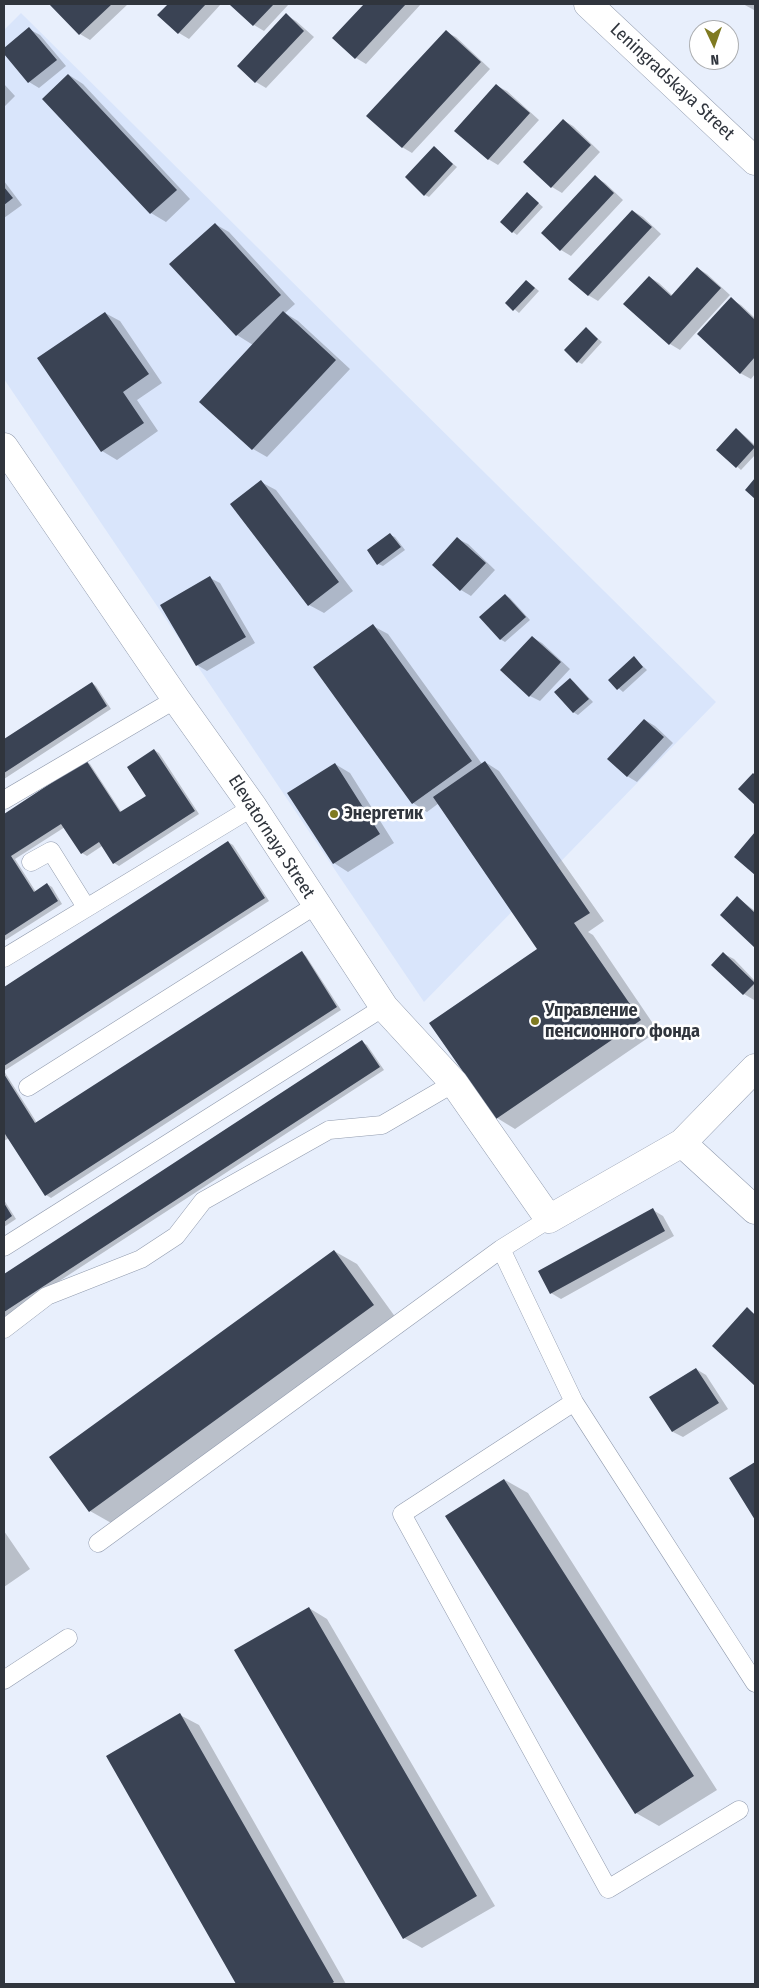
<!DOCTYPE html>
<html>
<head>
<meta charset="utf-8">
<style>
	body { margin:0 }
	#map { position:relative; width:759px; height:1988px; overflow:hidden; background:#e8effc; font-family:"Fira Sans Condensed",sans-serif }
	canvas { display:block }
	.frame { position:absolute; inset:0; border:5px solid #30353d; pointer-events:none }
	.north { position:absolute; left:689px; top:20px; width:50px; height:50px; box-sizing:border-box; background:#fff; border:1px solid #acaeb1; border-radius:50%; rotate:177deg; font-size:14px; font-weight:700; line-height:20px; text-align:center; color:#30353d }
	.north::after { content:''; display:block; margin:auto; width:18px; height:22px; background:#7f7a21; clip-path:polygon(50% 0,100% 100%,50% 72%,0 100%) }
</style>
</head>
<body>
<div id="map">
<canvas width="759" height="1988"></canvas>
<div class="frame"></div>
<div class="north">N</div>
</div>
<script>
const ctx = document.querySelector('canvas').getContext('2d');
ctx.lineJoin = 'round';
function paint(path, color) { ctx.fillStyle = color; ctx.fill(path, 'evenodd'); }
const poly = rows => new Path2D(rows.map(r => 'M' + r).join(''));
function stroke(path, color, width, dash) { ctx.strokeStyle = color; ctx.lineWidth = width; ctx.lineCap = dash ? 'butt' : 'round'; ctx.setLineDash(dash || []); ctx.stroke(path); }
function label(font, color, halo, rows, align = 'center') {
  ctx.font = font + ' "Fira Sans Condensed",sans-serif'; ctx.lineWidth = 5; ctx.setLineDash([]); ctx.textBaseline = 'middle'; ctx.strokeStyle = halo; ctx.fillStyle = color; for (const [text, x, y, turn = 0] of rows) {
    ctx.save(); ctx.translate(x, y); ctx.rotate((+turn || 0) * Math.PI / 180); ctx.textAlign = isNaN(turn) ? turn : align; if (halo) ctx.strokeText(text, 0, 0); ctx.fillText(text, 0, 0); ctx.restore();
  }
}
paint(poly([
	[21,13,716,702,424,1002,4,379,4,30]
]), '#d9e5fb');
paint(poly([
	[51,4,128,4,90,40,80,34],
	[170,4,221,4,189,39,179,33,159,15],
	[233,4,289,4,264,31,254,25,232,5],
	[365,4,421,4,366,64,356,58,334,38],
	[743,4,755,4,755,9,754,10],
	[286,15,296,21,314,37,266,88,256,82,239,66],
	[29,29,40,35,66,66,39,88,29,82,4,52,4,50],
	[446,32,456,37,490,69,412,153,402,147],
	[69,75,83,84,190,199,166,222,151,213,43,99],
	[4,84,15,96,4,107],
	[497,86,507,91,539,120,498,165,488,159],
	[563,120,573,126,600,152,562,193,552,187,525,162],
	[434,148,457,167,429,197,425,195],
	[595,177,605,183,623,200,571,256,561,250,543,233],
	[4,181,22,205,4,218],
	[528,194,543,207,517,235,513,232],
	[633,211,643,217,661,234,598,301,588,295],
	[215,224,229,232,295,304,285,313,298,321,350,369,267,457,253,449,253,345,237,335,171,264],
	[697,268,707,274,730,295,680,350,670,344,625,304,649,277,659,283,673,296],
	[527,281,539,291,519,313,507,303],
	[731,299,741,305,755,318,755,374,751,379,740,373],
	[105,313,120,321,162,383,137,400,158,431,117,460,102,451],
	[590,332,602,342,582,364,578,362],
	[737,429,755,445,755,455,741,470,718,450],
	[261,482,276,490,353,591,324,613,309,605],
	[390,535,395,537,405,550,383,566,378,564],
	[458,539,468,544,495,570,471,596,461,590],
	[210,578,220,583,255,643,207,671,197,665],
	[505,595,510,598,530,620,505,642,500,639],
	[373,626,388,634,482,764,485,762,499,771,604,921,588,932,593,935,658,1031,515,1129,497,1118,539,949,439,803,427,812,413,803],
	[532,637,542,643,570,669,540,701,530,696],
	[634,658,647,670,623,692,609,680],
	[570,679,574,682,593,702,578,715,573,712],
	[92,683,96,686,111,709,4,779,4,740],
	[645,720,655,726,673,743,637,782,627,776],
	[154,750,159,753,199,814,119,866,114,863,102,846,87,856,82,853,65,827,15,859,36,892,47,884,52,887,62,904,4,941,4,815,86,761,90,764,122,813,148,796],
	[335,764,350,773,394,843,348,872,334,863],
	[228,842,233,845,269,901,4,1071,37,1123,302,953,306,956,341,1010,51,1198,46,1195,9,1138,4,1141,4,988],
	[738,898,755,911,755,947,722,915],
	[724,954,734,959,755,981,754,1000,744,994],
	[362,1042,367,1045,384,1070,4,1317,4,1275],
	[4,1200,16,1219,4,1227],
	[653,1210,663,1216,674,1236,561,1299,551,1293],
	[334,1251,357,1264,396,1318,113,1524,90,1511],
	[747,1309,755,1314,755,1384,714,1345],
	[696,1369,706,1375,728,1409,683,1437,673,1432],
	[755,1463,755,1517,731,1478],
	[505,1480,528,1493,717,1790,659,1826,636,1813],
	[4,1531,30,1569,4,1587],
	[309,1608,327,1619,495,1906,422,1948,404,1938],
	[180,1715,199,1725,346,1984,237,1984,107,1756]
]), '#0003');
paint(poly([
	[49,4,112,4,79,35],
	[168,4,206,4,178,34,157,15],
	[232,4,274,4,253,26,230,5],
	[364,4,406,4,355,59,332,38],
	[286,13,304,31,255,83,237,66],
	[29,27,57,60,28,83,4,54,4,48],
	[446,30,481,62,402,148,366,116],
	[68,74,177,190,150,214,42,99],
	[496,84,530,113,488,160,454,131],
	[563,119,591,145,551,188,523,162],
	[434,146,453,164,424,196,405,177],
	[595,175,614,193,560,251,541,233],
	[4,187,13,198,4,205],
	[527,192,539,203,512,233,500,222],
	[632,210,652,227,588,296,568,279],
	[215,223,281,295,236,336,169,264],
	[697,267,721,288,669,345,623,304,649,276,671,296],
	[526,280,535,288,513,311,505,303],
	[731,297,755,320,755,357,740,374,697,334],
	[283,311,336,360,252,450,199,402],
	[105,312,149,374,123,392,144,423,101,452,37,358],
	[586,327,598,339,577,363,564,350],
	[736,428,755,447,736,468,716,450],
	[755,478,755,499,745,490],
	[261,480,339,582,308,606,230,504],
	[390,533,401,547,377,565,367,550],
	[457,537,486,563,460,591,432,565],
	[210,576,246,637,196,666,160,605],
	[505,594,526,617,500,640,479,617],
	[373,624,472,761,412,804,313,667],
	[532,636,561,662,529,697,500,670],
	[634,656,643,667,617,690,608,680],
	[570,678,589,699,573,713,554,692],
	[92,682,107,706,4,773,4,739],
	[644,719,664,737,627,777,607,759],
	[154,749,195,811,113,864,99,842,81,854,61,824,11,856,34,892,47,883,58,901,4,936,4,814,86,760,120,812,146,796,127,767],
	[485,761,590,913,574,923,641,1020,496,1119,429,1023,537,949,433,797],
	[335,763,380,834,333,864,287,793],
	[753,773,755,775,755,805,738,789],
	[755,832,755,875,734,857],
	[228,841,265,898,4,1066,4,987],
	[737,896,755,913,755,948,720,915],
	[302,951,337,1007,45,1196,5,1134,4,1135,4,1074,35,1123],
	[723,952,755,983,743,995,711,965],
	[362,1040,380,1067,4,1312,4,1274],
	[4,1203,12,1216,4,1222],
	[653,1208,665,1231,550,1294,538,1271],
	[334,1250,374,1305,89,1512,49,1457],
	[747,1307,755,1315,755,1386,712,1346],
	[696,1368,719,1403,672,1432,649,1397],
	[755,1462,755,1520,729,1478],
	[504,1479,694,1776,635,1814,445,1516],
	[309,1607,477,1896,403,1939,234,1650],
	[180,1713,334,1982,331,1984,236,1984,106,1756]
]), '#3a4354');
const service = poly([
	[4,800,176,699],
	[31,862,51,851,86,907],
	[4,958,253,807],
	[28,1087,316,905],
	[4,1247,384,1007],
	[501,1249,574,1402,402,1514,608,1889,739,1810],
	[4,1329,47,1296,141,1259,176,1236,203,1201,329,1130,382,1125,454,1083],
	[574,1402,755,1683],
	[98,1543,501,1249,549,1219],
	[4,1680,68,1638]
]);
const minor = poly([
	[4,447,176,699,253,807,384,1007,454,1083,549,1219,682,1143,755,1068],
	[682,1143,755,1210]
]);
const tertiary = poly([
	[588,4,755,161]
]);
stroke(service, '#909aad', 19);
stroke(minor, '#909aad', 29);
stroke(tertiary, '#909aad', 29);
stroke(service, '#fff', 18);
stroke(minor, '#fff', 28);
stroke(tertiary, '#fff', 28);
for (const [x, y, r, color] of [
	[334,814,5,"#7f7a21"],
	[535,1021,5,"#7f7a21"]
]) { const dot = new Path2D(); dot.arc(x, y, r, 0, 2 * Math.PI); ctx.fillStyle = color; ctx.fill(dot); stroke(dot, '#fff', 2); }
label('18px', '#30353d', '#fff', [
	["Leningradskaya Street",672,82,43],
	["Elevatornaya Street",271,837,57]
]);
label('bold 18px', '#30353d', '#fff', [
	["Энергетик",344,814],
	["Управление",545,1011],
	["пенсионного фонда",545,1032]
], 'left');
</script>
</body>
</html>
